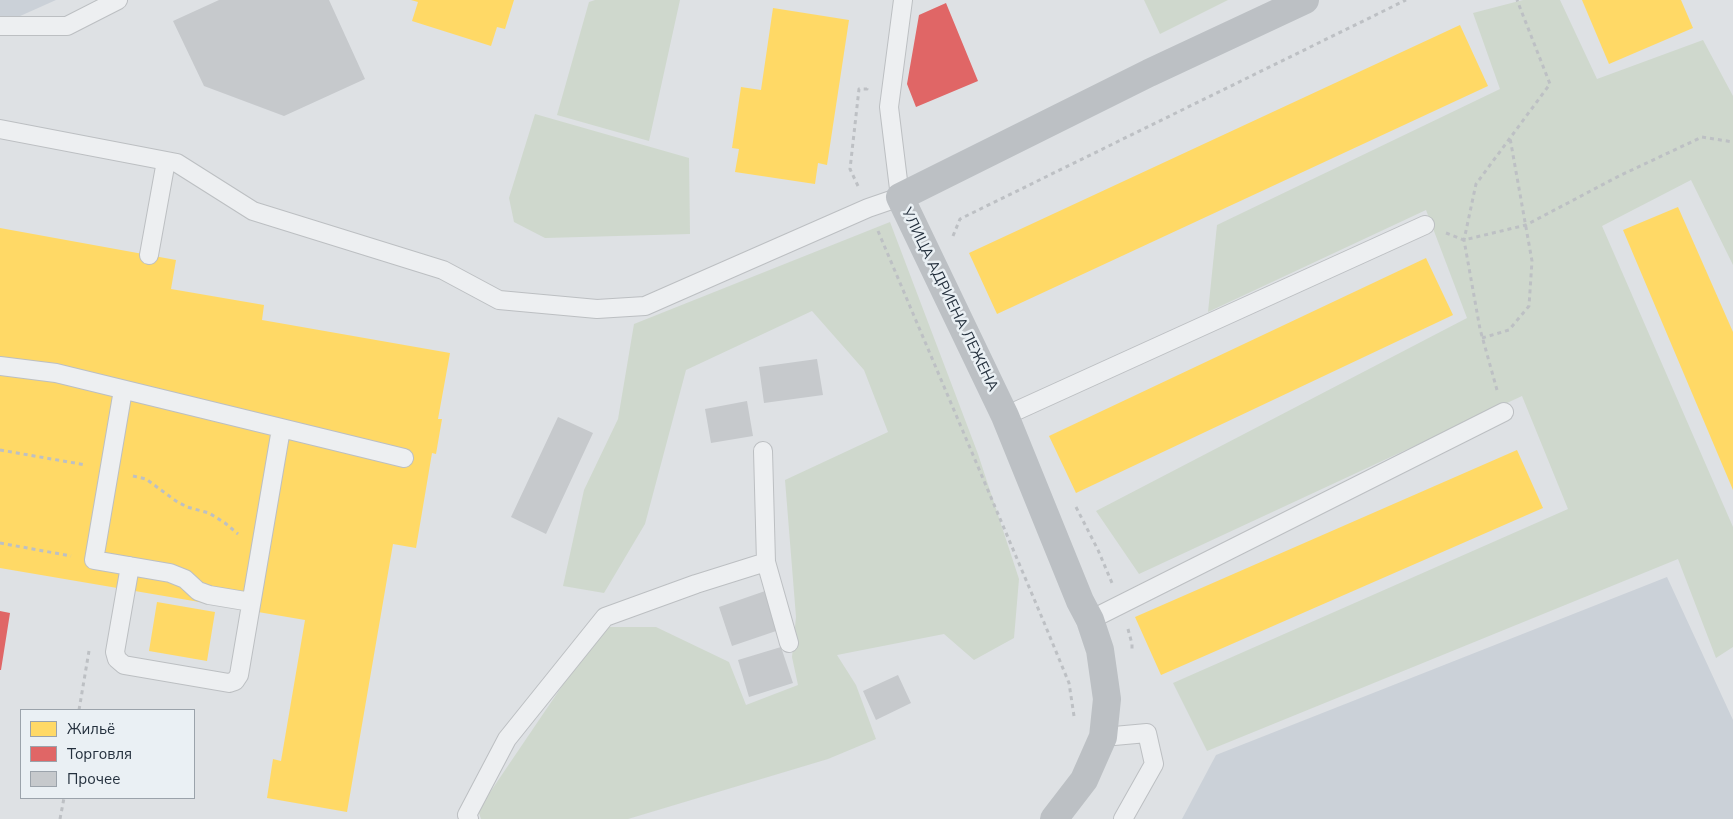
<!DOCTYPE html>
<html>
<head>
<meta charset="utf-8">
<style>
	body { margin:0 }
	#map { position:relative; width:1733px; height:819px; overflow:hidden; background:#dee1e4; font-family:"Nunito Sans",sans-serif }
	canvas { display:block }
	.legend { position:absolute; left:20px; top:709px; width:175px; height:90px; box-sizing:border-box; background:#eaf0f4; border:1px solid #9ba3ab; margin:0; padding:6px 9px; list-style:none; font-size:15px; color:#24303d }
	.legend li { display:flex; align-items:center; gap:10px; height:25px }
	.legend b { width:25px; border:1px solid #9ba3ab }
</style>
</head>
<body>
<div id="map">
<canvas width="1733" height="819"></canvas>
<ul class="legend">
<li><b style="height:14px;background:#ffd966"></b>Жильё</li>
<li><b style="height:14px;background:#e06666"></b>Торговля</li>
<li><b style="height:14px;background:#c6c9cc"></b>Прочее</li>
</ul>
</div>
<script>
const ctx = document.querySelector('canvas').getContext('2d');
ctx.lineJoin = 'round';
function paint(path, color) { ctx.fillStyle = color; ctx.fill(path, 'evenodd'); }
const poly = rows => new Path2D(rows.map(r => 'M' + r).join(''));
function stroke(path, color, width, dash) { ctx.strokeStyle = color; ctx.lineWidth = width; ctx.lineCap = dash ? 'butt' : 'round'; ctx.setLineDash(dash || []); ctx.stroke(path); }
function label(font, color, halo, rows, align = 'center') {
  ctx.font = font + ' "Nunito Sans",sans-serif'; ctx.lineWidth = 5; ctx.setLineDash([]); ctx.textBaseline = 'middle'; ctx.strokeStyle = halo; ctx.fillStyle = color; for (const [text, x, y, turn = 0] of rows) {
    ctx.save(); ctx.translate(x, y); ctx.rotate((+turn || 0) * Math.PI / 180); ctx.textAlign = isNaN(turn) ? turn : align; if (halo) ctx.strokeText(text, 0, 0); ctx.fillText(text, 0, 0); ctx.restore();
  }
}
paint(poly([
	[0,0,56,0,0,25],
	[1667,577,1733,720,1733,819,1182,819,1216,755]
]), '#cbd1d8');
paint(poly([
	[595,0,680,0,649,141,557,115,589,2],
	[1144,0,1228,0,1160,34],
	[1523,0,1560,0,1597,79,1703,40,1733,96,1733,265,1691,180,1602,226,1733,527,1733,647,1716,658,1678,559,1207,751,1173,683,1568,509,1522,396,1139,574,1096,511,1467,318,1426,210,1208,312,1217,225,1500,89,1473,13],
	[535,114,689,158,690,234,545,238,514,222,509,198],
	[890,222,978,454,1019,579,1014,638,974,660,944,634,837,655,856,685,876,739,828,759,628,819,481,819,478,810,602,627,656,627,729,662,746,705,798,685,792,657,796,617,785,480,888,432,864,370,812,311,686,370,645,524,604,593,563,586,584,490,618,419,634,324]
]), '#cfd8cd');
paint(poly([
	[411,0,514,0,505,29,497,27,491,46,412,21,418,2],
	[1582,0,1681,0,1693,28,1609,64],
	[773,8,849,20,827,165,818,163,815,184,735,172,739,149,732,148,741,87,761,90],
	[1460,25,1488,86,997,314,969,253],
	[1678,207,1733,332,1733,490,1623,230],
	[0,228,176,260,171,289,264,305,262,320,450,353,438,419,442,419,436,454,432,453,416,548,393,544,347,812,267,798,273,759,281,761,305,620,0,568],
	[1426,258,1453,315,1076,493,1049,436],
	[1517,450,1543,508,1161,675,1135,617],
	[157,602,215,612,207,661,149,651]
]), '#ffd966');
paint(poly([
	[946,3,978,81,916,107,907,84,919,15],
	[0,611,10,613,1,670,0,670]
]), '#e06666');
paint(poly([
	[219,0,329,0,365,79,284,116,204,86,173,21],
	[817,359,823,395,764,403,759,367],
	[747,401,753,436,711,443,705,409],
	[558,417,593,433,546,534,511,517],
	[768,590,782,629,732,646,719,607],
	[781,647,793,683,749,697,738,660],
	[898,675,911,703,876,720,863,691]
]), '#c6c9cc');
const lane = poly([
	[0,26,67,26,118,0],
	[0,129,177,163,253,211,443,270,499,300,597,309,645,306,868,208,900,197,889,107,903,0],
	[149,255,166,161],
	[0,366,56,373,404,458],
	[123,390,94,560,170,573,185,579,198,591,209,595,251,602],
	[1005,416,1425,225],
	[763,451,766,562,789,643],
	[130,566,115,652,117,659,124,665,229,683,235,681,239,675,281,429],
	[1090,620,1504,412],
	[1103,737,1147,733,1154,764,1123,819],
	[469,819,467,815,507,739,605,617,696,584,766,562]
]);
stroke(lane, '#bcbfc2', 20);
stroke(poly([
	[858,186,850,169,859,89,867,89,867,87],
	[878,231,1043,620,1069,683,1074,716],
	[1446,233,1464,240,1526,225,1619,176,1702,137,1733,142],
	[953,236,960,219,1406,0],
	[1482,338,1509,330,1529,306,1532,261,1510,138],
	[1497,390,1480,329,1464,240,1476,184,1550,84,1517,0],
	[0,450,86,465],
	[133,476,146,479,176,501,187,507,209,513,225,523,238,534],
	[1076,507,1098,550,1112,583],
	[0,543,71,556],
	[1128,629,1132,644,1132,652],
	[79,710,89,651],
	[60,819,64,798]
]), '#bdc0c4', 3, [4, 4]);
stroke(lane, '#edeff1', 18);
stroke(poly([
	[1054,819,1084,780,1103,737,1107,699,1100,650,1090,620,1080,601,1005,416,900,197,1149,73,1305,0]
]), '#bcc0c4', 28);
label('15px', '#24303d', '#eaf0f4', [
	["УЛИЦА АДРИЕНА ЛЕЖЕНА",949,300,64]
]);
</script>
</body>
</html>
